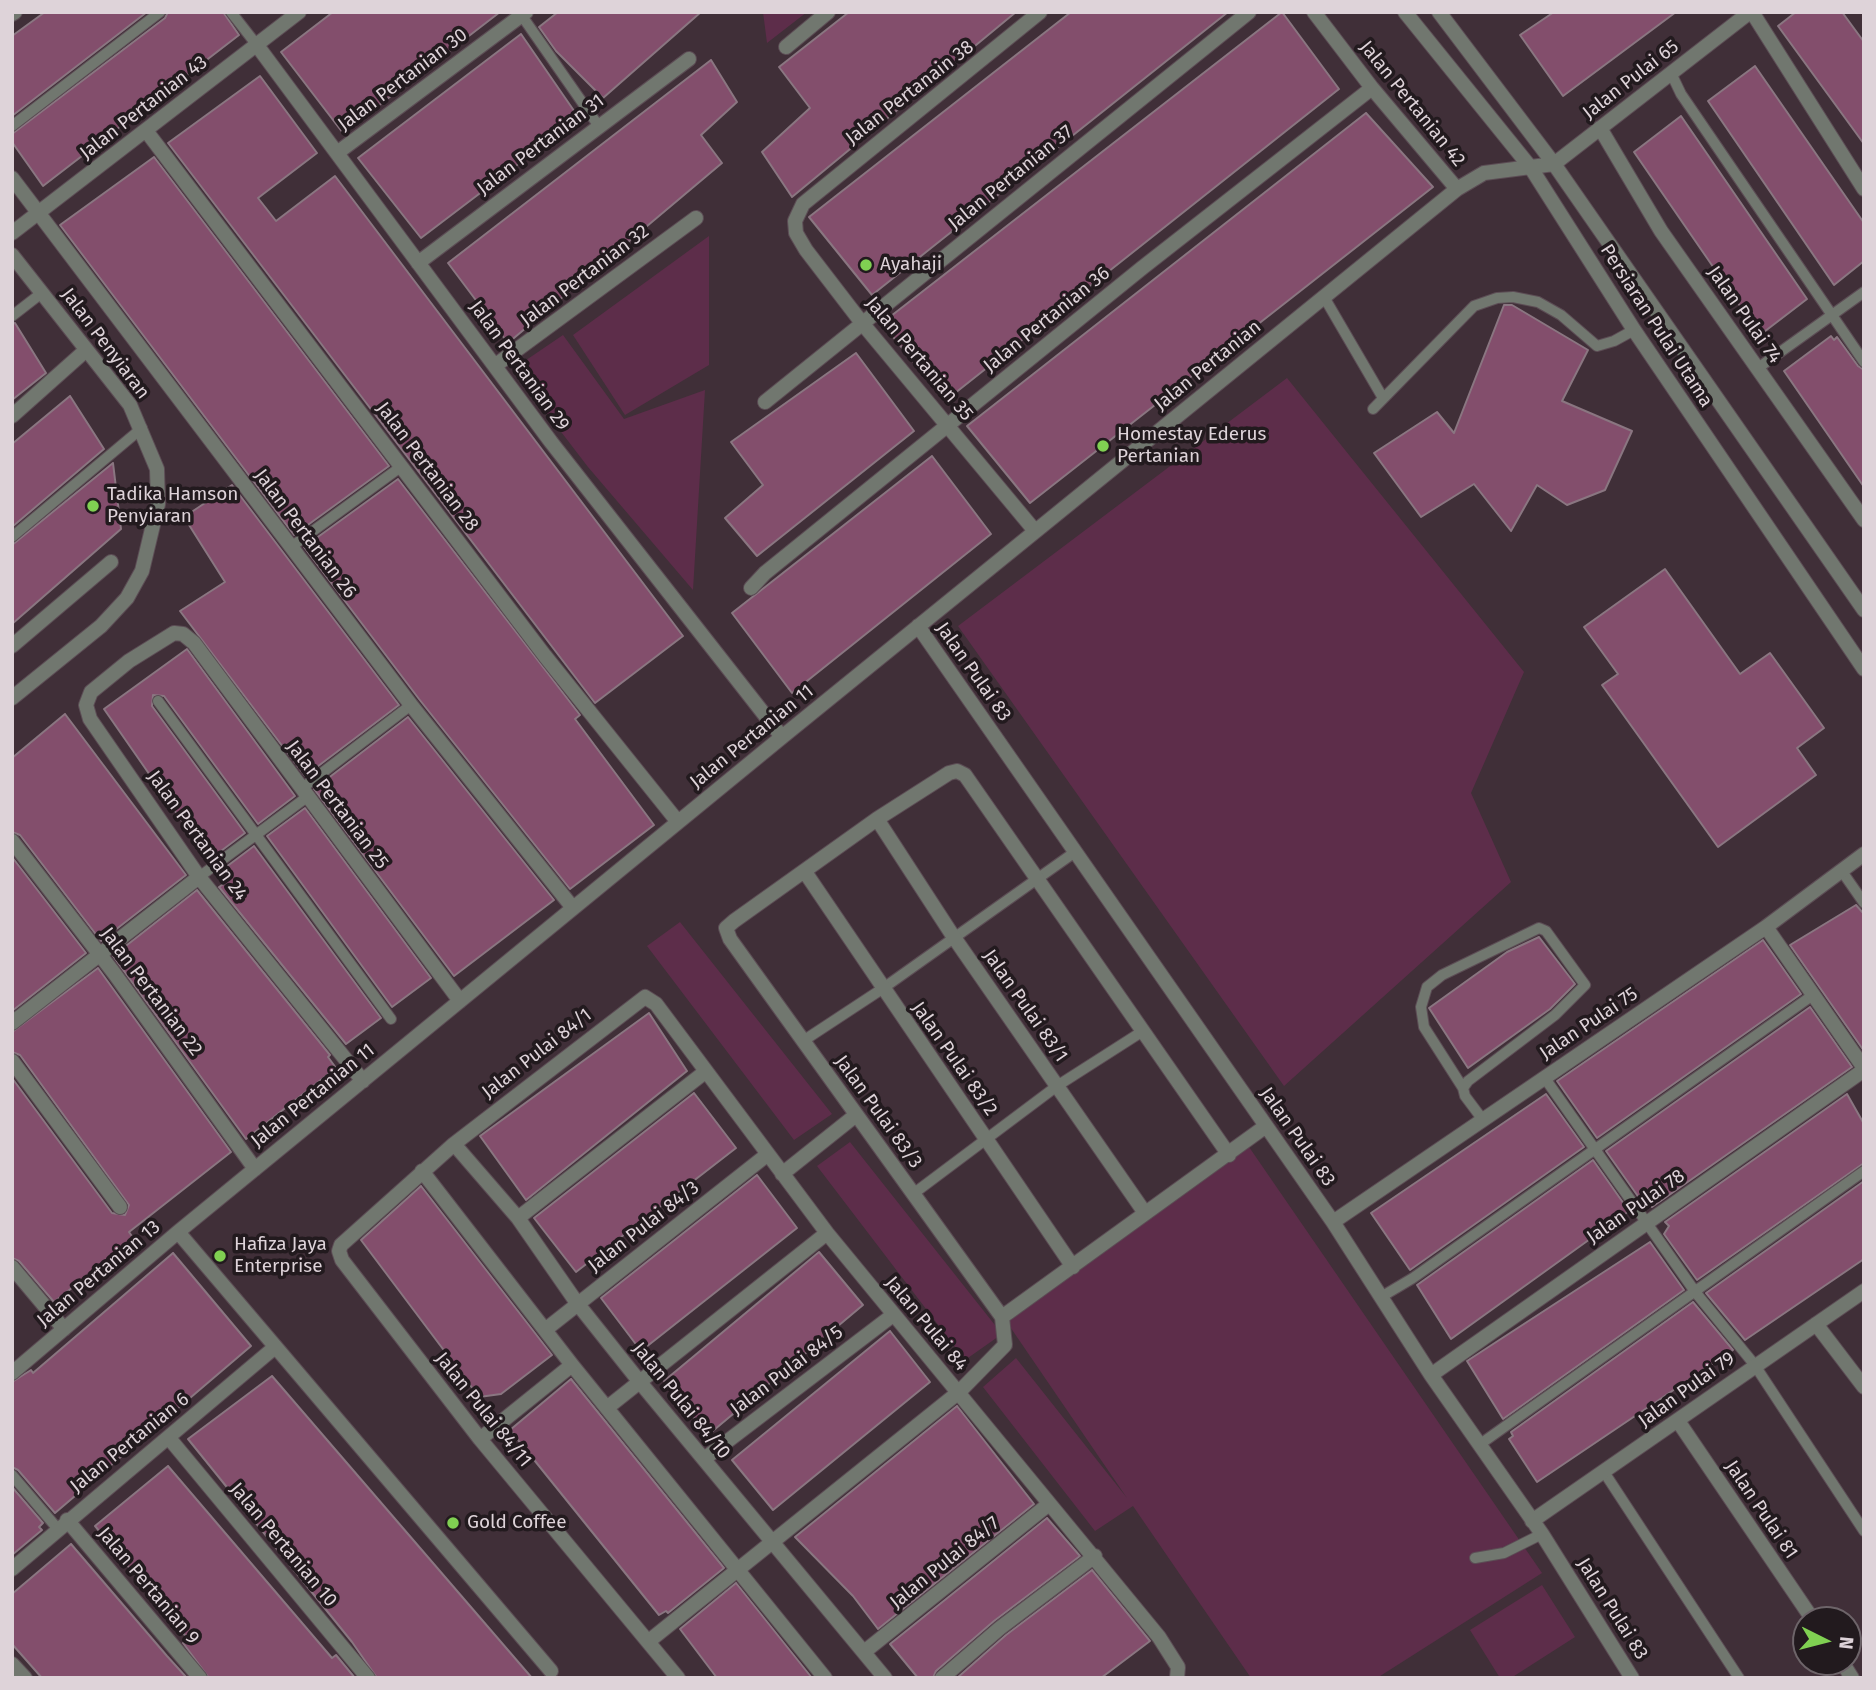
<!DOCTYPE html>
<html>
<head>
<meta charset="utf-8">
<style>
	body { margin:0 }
	#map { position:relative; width:1876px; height:1690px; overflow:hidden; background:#402f38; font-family:"Fira Sans",sans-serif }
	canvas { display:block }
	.frame { position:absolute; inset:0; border:14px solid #ded3d9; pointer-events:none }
	.north { position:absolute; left:1792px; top:1606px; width:70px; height:70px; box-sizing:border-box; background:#221a1e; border:2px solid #6d6469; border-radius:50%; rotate:96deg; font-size:19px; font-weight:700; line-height:28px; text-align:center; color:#ded3d9 }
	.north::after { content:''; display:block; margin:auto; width:24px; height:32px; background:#80d052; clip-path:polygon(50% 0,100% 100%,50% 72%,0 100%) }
</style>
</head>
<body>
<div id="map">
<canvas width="1876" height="1690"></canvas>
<div class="frame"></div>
<div class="north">N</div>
</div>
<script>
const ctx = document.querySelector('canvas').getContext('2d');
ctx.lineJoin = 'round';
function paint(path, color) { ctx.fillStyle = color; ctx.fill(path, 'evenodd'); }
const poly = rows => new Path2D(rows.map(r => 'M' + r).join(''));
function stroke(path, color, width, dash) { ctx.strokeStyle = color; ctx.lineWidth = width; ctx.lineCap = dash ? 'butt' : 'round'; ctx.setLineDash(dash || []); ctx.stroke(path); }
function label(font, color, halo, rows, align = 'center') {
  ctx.font = font + ' "Fira Sans",sans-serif'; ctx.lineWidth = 7; ctx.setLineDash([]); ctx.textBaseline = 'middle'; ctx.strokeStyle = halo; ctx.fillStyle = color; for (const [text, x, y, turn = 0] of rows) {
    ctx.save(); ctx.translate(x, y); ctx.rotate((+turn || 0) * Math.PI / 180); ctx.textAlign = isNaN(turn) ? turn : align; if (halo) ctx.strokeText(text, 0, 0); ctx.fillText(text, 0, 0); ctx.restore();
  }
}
paint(poly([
	[763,12,807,12,767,43],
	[709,236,709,365,625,415,573,335],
	[563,335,624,419,705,390,693,590,588,467,513,369],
	[1287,378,1524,672,1471,793,1511,882,1284,1086,958,626],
	[680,922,832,1114,794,1140,647,946],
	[850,1142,1002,1334,965,1360,817,1166],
	[1249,1147,1542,1573,1377,1678,1251,1678,1133,1506,1095,1531,983,1387,1016,1358,1127,1498,1004,1318],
	[1542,1585,1575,1637,1511,1678,1500,1678,1470,1630]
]), '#5d2d4a');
const building = poly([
	[45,12,147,12,12,116,12,36,45,12],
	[168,12,223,12,239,35,43,186,12,142,12,134,165,18,168,12],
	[333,12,500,12,343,133,281,52,333,12],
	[558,12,701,12,603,98,556,51,539,27,558,12],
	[849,12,1016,12,792,197,762,152,810,108,779,67,849,12],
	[1071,12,1228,12,872,295,809,217,1071,12],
	[1282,12,1339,89,945,401,882,323,1282,12],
	[1554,12,1676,12,1563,96,1520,35,1554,12],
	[1796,12,1842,12,1864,42,1864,144,1778,26,1796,12],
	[521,34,579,118,421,238,358,158,521,34],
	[711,60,737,102,701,135,722,163,508,343,448,263,711,60],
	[1755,66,1864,223,1864,261,1834,285,1708,101,1755,66],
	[260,76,317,153,258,198,276,221,335,176,683,636,595,703,168,143,260,76],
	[1366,113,1433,187,1030,503,967,426,1366,113],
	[1681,116,1807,299,1760,335,1634,152,1681,116],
	[154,157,389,466,294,535,60,225,154,157],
	[1504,305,1512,305,1588,350,1562,401,1632,431,1605,490,1567,505,1537,485,1511,531,1474,484,1421,517,1374,453,1437,412,1454,433,1504,305],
	[15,323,46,373,12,400,12,324,15,323],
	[1831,336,1834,340,1837,337,1858,366,1864,370,1864,487,1784,371,1831,336],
	[856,353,914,431,757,556,725,518,763,485,731,442,856,353],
	[70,396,104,449,12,527,12,444,70,396],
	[932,456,991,534,792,693,732,613,932,456],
	[113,463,121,529,12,624,12,545,113,463],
	[398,479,580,715,575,719,654,825,570,889,419,699,304,547,398,479],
	[232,485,399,705,305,776,180,611,225,582,184,517,232,485],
	[1665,569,1740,674,1770,653,1824,728,1797,748,1816,775,1718,847,1602,685,1618,674,1584,627,1665,569],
	[187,649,295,796,258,824,164,696,153,695,152,706,245,833,209,860,104,709,187,649],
	[65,714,186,875,101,941,20,835,12,832,12,758,65,714],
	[408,717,554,900,454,976,314,789,408,717],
	[305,808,431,978,392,1007,267,836,305,808],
	[254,846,381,1018,346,1044,219,887,225,883,218,873,254,846],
	[12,857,86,953,12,1011,12,857],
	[197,890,330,1055,328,1057,336,1068,246,1139,113,956,197,890],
	[1856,905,1864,914,1864,1051,1790,945,1856,905],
	[1539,937,1575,984,1550,1009,1468,1068,1429,1008,1507,952,1539,937],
	[1763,940,1801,994,1597,1138,1557,1081,1763,940],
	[98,968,231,1152,129,1232,134,1239,54,1302,19,1261,12,1258,12,1078,112,1213,125,1215,129,1205,20,1055,12,1052,12,1032,98,968],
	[1810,1007,1852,1067,1652,1207,1645,1200,1642,1202,1606,1151,1810,1007],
	[649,1013,687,1071,526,1200,480,1136,649,1013],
	[694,1093,736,1148,576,1272,534,1218,694,1093],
	[1546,1094,1584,1147,1410,1270,1371,1213,1546,1094],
	[1847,1094,1864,1124,1864,1163,1697,1280,1664,1234,1669,1226,1665,1222,1847,1094],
	[1593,1160,1629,1211,1451,1339,1417,1285,1593,1160],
	[757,1175,797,1228,641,1351,601,1298,757,1175],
	[1864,1181,1864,1259,1745,1340,1706,1293,1864,1181],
	[421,1186,552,1355,501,1394,479,1397,361,1240,421,1186],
	[1650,1242,1684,1290,1503,1419,1467,1361,1650,1242],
	[819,1252,863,1305,708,1435,664,1381,819,1252],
	[173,1253,251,1346,55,1513,18,1470,12,1467,12,1382,31,1370,33,1373,173,1253],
	[1693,1302,1733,1350,1537,1482,1509,1439,1513,1436,1511,1432,1693,1302],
	[890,1331,930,1382,773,1510,732,1460,890,1331],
	[272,1376,532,1678,377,1678,352,1642,188,1439,272,1376],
	[571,1379,724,1568,668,1613,666,1611,659,1615,510,1430,571,1379],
	[957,1406,1034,1504,878,1629,853,1596,795,1537,957,1406],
	[168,1466,332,1658,336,1655,355,1678,209,1678,183,1643,188,1639,95,1526,168,1466],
	[12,1487,43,1523,39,1527,42,1530,12,1555,12,1487],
	[1047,1518,1080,1556,994,1621,936,1671,933,1678,918,1678,890,1644,1047,1518],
	[71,1544,167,1656,187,1678,42,1678,12,1644,12,1594,71,1544],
	[1092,1570,1150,1641,1101,1678,957,1678,1006,1635,1092,1570],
	[736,1583,812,1678,717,1678,680,1629,736,1583]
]);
paint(building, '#834e6c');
stroke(building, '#8a7681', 2);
const service = poly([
	[231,12,256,44],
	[522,16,598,125],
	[1671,73,1681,94,1864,362],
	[12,126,160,12],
	[1324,297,1383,398],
	[12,316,43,292],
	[1758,368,1864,292],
	[1373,409,1474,306,1497,298,1513,297,1538,302,1561,315,1597,346,1614,341,1634,330],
	[12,537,142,428],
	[291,547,402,466],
	[158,701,391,1019],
	[301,789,411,705],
	[1841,870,1864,903],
	[199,877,307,797],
	[803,1041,882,989,1075,852],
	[1544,1077,1696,1293,1754,1364,1864,1531],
	[1463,1088,1424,1027,1421,1007,1427,987,1442,975,1539,928,1546,931,1585,985,1555,1015,1468,1081,1463,1088,1465,1096,1483,1120],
	[913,1194,1057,1086,1143,1031],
	[1381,1297,1413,1278,1813,995],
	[1479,1445,1864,1171],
	[1604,1472,1739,1678],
	[12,1475,57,1528],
	[1475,1558,1504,1553,1542,1534]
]);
const minor = poly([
	[1314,12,1372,88,1457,189],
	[1405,12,1531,168,1634,330,1864,669],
	[1439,12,1554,164,1864,610],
	[1752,12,1864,189],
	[12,14,15,12],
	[256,44,551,442,782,737],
	[786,47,828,12],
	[1600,128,1661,231,1864,520],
	[147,132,545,656,678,822],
	[337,153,526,12],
	[12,178,411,705,573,908],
	[12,233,299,12],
	[418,263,689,59],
	[496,365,696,218],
	[765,402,1249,12],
	[12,416,85,351],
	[1035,531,862,323,806,250,796,233,795,221,803,204,1040,12],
	[751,588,765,573,1142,268,1372,88],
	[918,626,1333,1222,1431,1375,1542,1534,1632,1678],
	[12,646,111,562],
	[877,819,953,936,1145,1213],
	[12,841,114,973,255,1169],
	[805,872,1073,1267],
	[1766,927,1864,1068],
	[12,1023,199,877],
	[12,1061,120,1207],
	[363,1081,199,877,90,719,86,705,91,692,129,661,174,633,183,634,194,643,460,1001],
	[454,1144,518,1218,577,1303,639,1381,885,1678],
	[422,1171,572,1365,825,1678],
	[782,1174,856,1115],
	[518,1218,705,1072],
	[1333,1222,1766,927,1864,854],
	[178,1232,551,1671],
	[12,1267,64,1329],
	[1002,1317,1266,1126],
	[1816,1324,1864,1387],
	[545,1330,768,1154],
	[12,1373,178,1232,782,737,1457,189,1484,173,1554,164,1750,12],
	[1431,1375,1864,1070],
	[608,1407,827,1233],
	[1678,1421,1813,1620],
	[169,1438,368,1678],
	[480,1439,572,1365],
	[704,1459,893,1315],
	[67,1520,200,1678],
	[1532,1521,1864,1291],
	[12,1569,274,1348],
	[649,1641,959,1392,1005,1345,1002,1317,730,939,726,928,734,921,877,819,949,773,957,771,965,775,1229,1155],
	[864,1652,1049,1504],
	[1842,1662,1852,1678],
	[12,1664,25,1678],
	[678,1678,480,1439,342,1260,339,1251,341,1245,454,1144,645,997,656,1004,827,1233,1159,1637,1178,1667,1177,1678],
	[942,1678,1000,1628,1095,1556]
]);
const tertiary = poly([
	[12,255,130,405,157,469,158,504,142,571,127,598,101,626,12,698]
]);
stroke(service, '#5c4d55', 12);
stroke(minor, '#5c4d55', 16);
stroke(tertiary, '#5c4d55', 16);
stroke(service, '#71776f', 10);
stroke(minor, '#71776f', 14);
stroke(tertiary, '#71776f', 14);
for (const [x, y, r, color] of [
	[866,265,7,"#80d052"],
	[1103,446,7,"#80d052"],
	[93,506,7,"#80d052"],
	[220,1256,7,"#80d052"],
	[453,1523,7,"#80d052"]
]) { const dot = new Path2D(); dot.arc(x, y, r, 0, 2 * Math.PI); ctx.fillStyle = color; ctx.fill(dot); stroke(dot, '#221a1e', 2.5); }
label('19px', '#ded3d9', '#221a1e', [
	["Jalan Pertanian 30",403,80,-37],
	["Jalan Pulai 65",1631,80,-38],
	["Jalan Pertanain 38",910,93,-38],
	["Jalan Pertanian 42",1412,104,51],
	["Jalan Pertanian 43",144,108,-38],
	["Jalan Pertanian 31",541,145,-37],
	["Jalan Pertanian 37",1011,178,-39],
	["Jalan Pertanian 32",585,276,-37],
	["Jalan Pulai 74",1744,315,55],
	["Jalan Pertanian 36",1047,320,-39],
	["Persiaran Pulai Utama",1656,326,57],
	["Jalan Penyiaran",105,344,53],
	["Jalan Pertanian 35",919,359,50],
	["Jalan Pertanian 29",519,366,54],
	["Jalan Pertanian",1208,366,-39],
	["Jalan Pertanian 28",427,467,53],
	["Jalan Pertanian 26",305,534,53],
	["Jalan Pulai 83",973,672,55],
	["Jalan Pertanian 11",752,737,-39],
	["Jalan Pertanian 25",337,805,53],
	["Jalan Pertanian 24",197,836,54],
	["Jalan Pertanian 22",151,992,53],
	["Jalan Pulai 83/1",1025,1006,55],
	["Jalan Pulai 75",1589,1024,-34],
	["Jalan Pulai 84/1",537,1054,-38],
	["Jalan Pulai 83/2",954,1059,55],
	["Jalan Pertanian 11",313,1096,-39],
	["Jalan Pulai 83/3",878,1112,54],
	["Jalan Pulai 83",1297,1137,55],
	["Jalan Pulai 78",1636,1207,-35],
	["Jalan Pulai 84/3",644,1227,-38],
	["Jalan Pertanian 13",99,1274,-40],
	["Jalan Pulai 84",926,1324,50],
	["Jalan Pulai 84/5",787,1371,-37],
	["Jalan Pulai 79",1687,1390,-36],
	["Jalan Pulai 84/10",681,1401,51],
	["Jalan Pulai 84/11",483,1410,51],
	["Jalan Pertanian 6",130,1443,-39],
	["Jalan Pulai 81",1761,1510,56],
	["Jalan Pertanian 10",283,1545,50],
	["Jalan Pulai 84/7",945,1563,-39],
	["Jalan Pertanian 9",148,1586,50],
	["Jalan Pulai 83",1612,1609,58]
]);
label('19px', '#ded3d9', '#221a1e', [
	["Ayahaji",880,265],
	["Homestay Ederus",1117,435],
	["Pertanian",1117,457],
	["Tadika Hamson",107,495],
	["Penyiaran",107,517],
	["Hafiza Jaya",234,1245],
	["Enterprise",234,1267],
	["Gold Coffee",467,1523]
], 'left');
</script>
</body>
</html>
